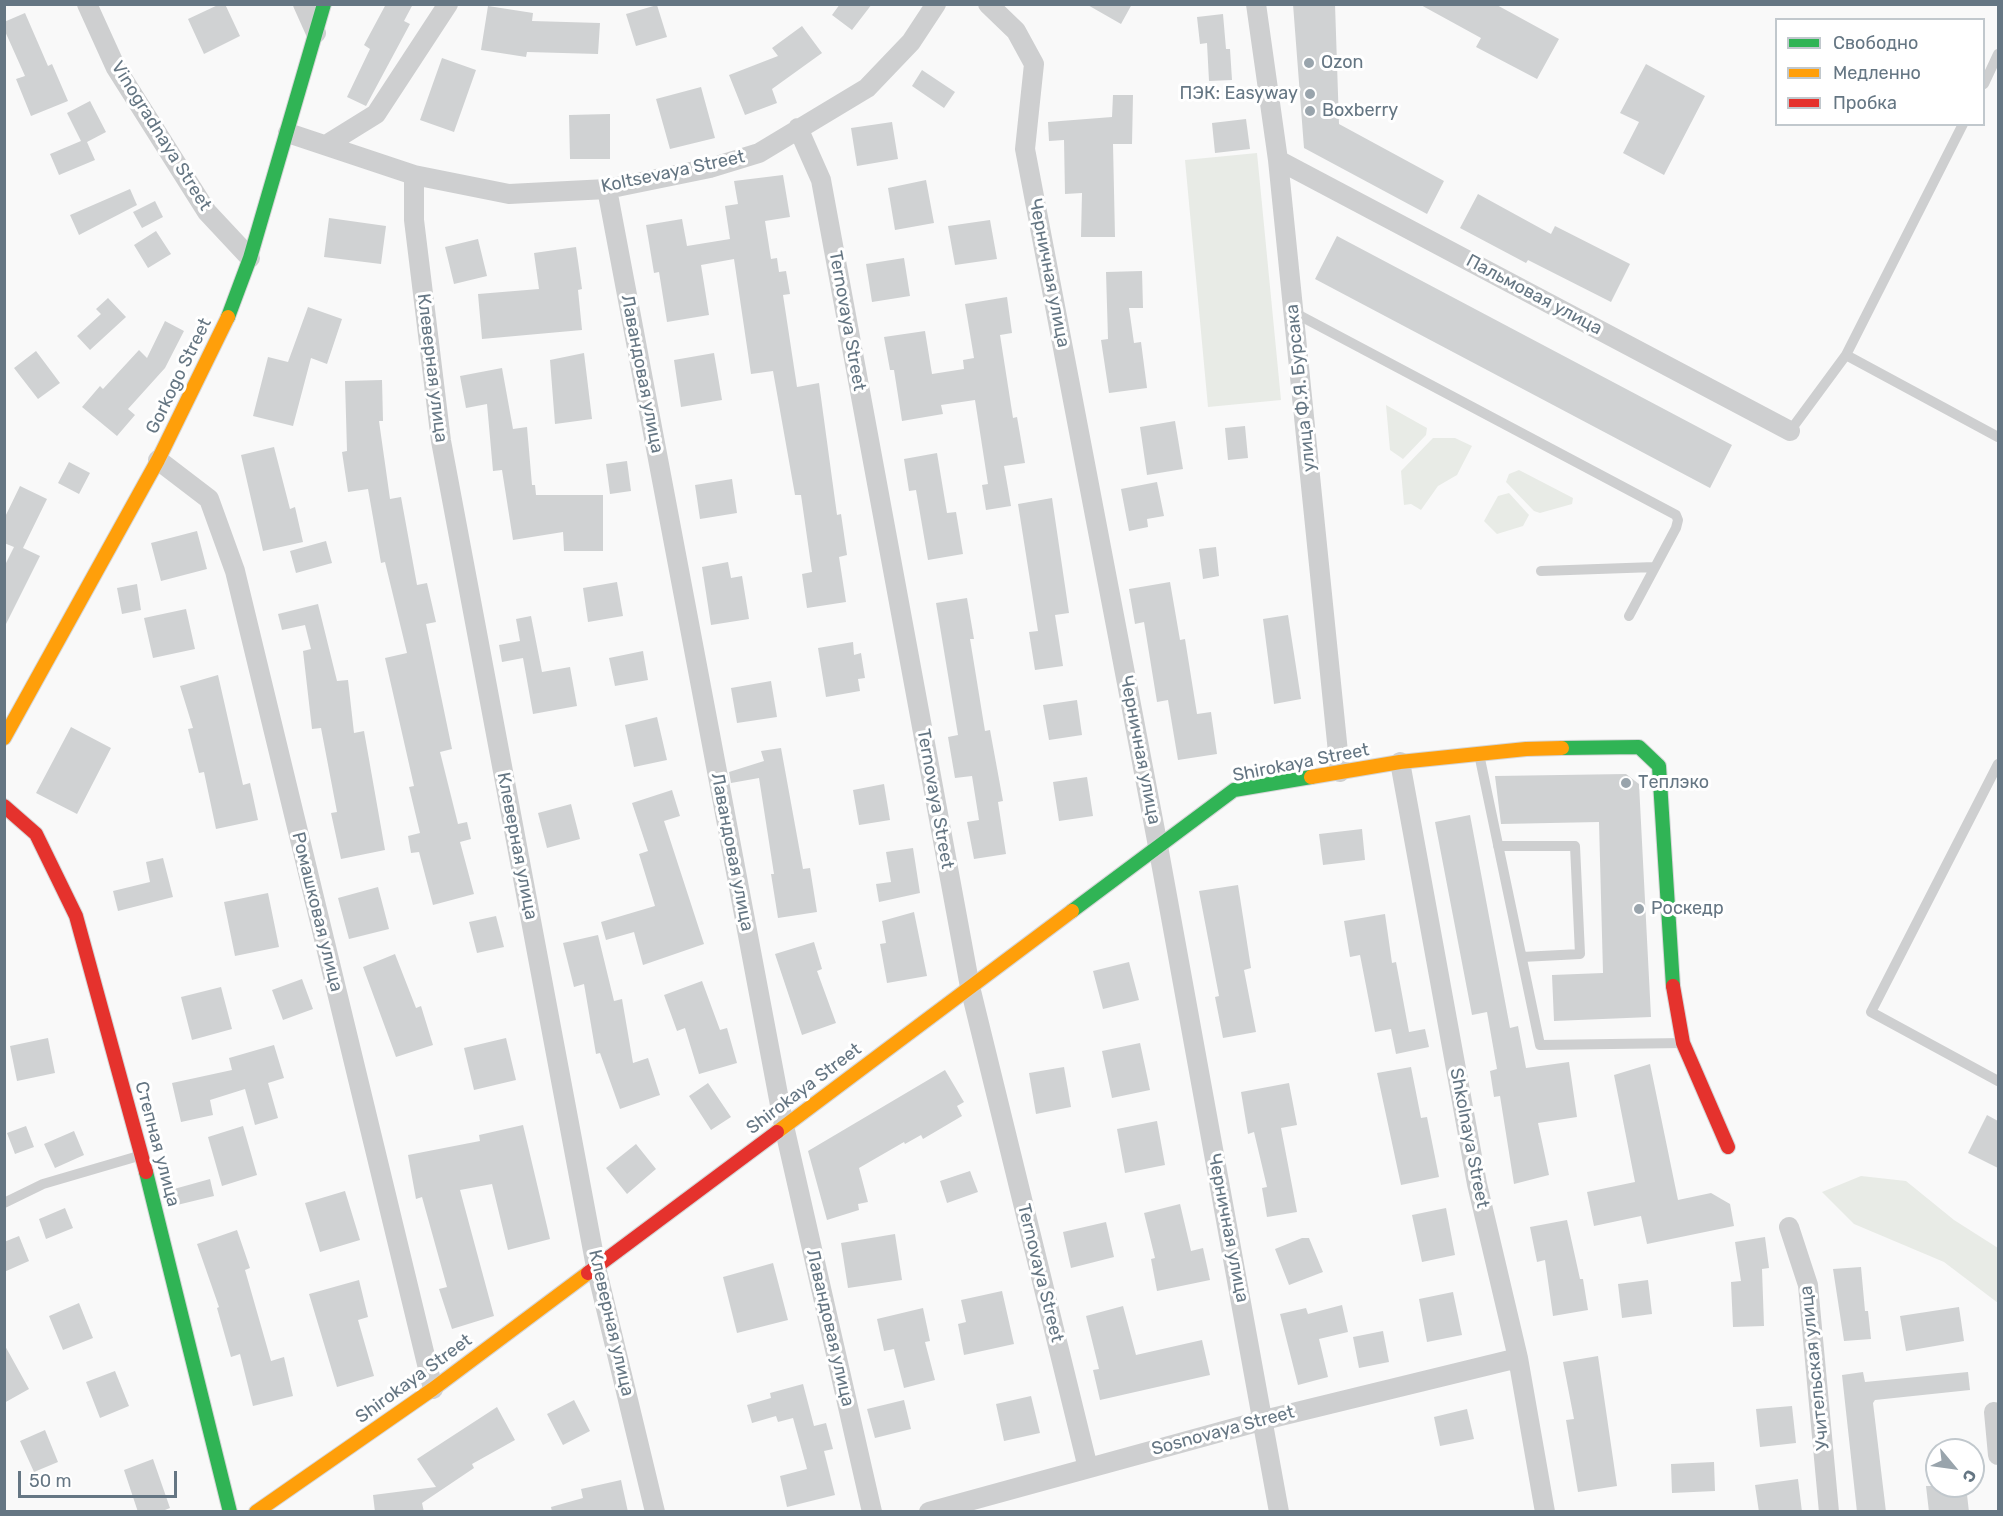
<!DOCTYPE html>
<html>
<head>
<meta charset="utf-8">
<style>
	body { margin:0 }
	#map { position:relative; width:2003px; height:1516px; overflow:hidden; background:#f9f9f9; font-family:Rubik,sans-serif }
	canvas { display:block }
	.frame { position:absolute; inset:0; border:6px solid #657683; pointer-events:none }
	.legend { position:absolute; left:1775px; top:18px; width:210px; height:108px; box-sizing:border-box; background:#fff; border:2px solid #c1c8cd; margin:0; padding:8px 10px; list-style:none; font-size:18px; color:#657683 }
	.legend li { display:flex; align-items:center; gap:12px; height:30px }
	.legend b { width:30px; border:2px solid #c1c8cd }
	.north { position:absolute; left:1925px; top:1438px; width:60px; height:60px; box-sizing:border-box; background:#fff; border:2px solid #c1c8cd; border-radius:50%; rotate:119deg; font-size:16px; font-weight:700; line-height:24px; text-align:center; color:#657683 }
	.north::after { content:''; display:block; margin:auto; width:21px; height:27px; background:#99a4ac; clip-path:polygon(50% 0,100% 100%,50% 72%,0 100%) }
	.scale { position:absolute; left:18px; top:1471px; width:159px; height:27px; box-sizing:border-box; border:3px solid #657683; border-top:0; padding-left:8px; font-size:18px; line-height:21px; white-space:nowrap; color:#657683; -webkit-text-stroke:4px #fff; paint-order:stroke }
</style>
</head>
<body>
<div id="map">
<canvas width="2003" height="1516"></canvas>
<div class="frame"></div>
<ul class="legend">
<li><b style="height:8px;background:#30b455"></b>Свободно</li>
<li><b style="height:8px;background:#ff9f0a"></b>Медленно</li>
<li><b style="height:8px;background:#e5322d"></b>Пробка</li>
</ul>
<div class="north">С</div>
<div class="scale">50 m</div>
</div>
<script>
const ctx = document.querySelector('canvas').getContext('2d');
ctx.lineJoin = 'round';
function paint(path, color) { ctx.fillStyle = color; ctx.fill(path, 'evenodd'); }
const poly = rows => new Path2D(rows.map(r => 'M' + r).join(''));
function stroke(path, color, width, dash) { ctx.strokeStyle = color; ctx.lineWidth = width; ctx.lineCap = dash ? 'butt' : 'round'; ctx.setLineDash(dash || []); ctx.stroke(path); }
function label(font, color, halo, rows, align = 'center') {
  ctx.font = font + ' Rubik,sans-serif'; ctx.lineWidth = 6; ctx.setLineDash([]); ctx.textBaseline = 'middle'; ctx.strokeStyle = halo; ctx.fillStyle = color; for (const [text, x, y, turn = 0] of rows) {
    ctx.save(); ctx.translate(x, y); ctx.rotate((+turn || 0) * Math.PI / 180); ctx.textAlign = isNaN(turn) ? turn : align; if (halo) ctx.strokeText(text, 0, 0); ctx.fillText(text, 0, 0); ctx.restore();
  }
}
paint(poly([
	[1257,153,1281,400,1208,407,1185,160],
	[1386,405,1427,428,1426,435,1403,459,1390,450],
	[1433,438,1455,438,1472,446,1457,475,1438,486,1421,510,1411,504,1404,505,1401,471],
	[1519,470,1573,498,1572,504,1540,513,1534,511,1506,482,1509,474],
	[1509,493,1529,515,1523,526,1497,534,1484,521,1498,496],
	[1861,1176,1906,1181,1954,1220,1998,1248,1998,1303,1944,1262,1854,1224,1822,1192]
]), '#e8ebe6');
paint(poly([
	[220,4,225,4,240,36,204,54,188,19],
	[386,4,413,4,404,21,410,24,366,106,347,97,370,49,364,45],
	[840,4,872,4,852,30,832,15],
	[1086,4,1132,4,1121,24],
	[1293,4,1335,4,1339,124,1444,181,1427,214,1304,148],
	[1419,4,1495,4,1559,39,1537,79,1476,47,1481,38],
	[657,5,667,37,636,46,626,14],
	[488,6,533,13,532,21,600,23,598,54,527,52,526,57,481,50],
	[25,13,48,66,52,64,68,101,31,116,16,79,25,76,4,29,4,22],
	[1223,14,1226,49,1230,49,1232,80,1209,81,1207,43,1200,44,1197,17],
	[802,26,822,53,772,89,777,103,745,115,729,75,778,56,772,48],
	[442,58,476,70,454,132,420,120],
	[1646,64,1705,96,1664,175,1623,153,1639,122,1620,113],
	[922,70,955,92,944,108,912,86],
	[701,87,715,138,670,149,656,99],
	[1113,95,1133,95,1132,144,1113,144,1115,237,1081,237,1082,193,1065,194,1064,140,1049,141,1048,122,1112,117],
	[90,101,106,132,87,142,95,160,59,175,50,154,81,141,67,113],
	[610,114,610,159,570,159,569,115],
	[1246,119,1250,149,1215,153,1212,123],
	[892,122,898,159,857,166,851,128],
	[783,175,790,217,765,221,771,259,777,258,779,272,786,271,790,294,783,295,797,387,819,383,837,515,841,514,847,555,839,557,846,602,807,608,802,574,812,572,801,495,795,495,773,371,751,374,734,259,701,265,709,315,667,322,659,272,654,273,646,225,682,219,687,246,730,239,725,206,738,204,734,181],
	[926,180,934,223,895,230,888,188],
	[130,189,137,205,79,235,70,215],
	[1478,194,1551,234,1555,226,1630,264,1611,302,1528,260,1526,263,1460,228],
	[155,201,163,217,142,228,133,212],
	[329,218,386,226,381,264,324,257],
	[990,220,997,259,955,265,948,226],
	[156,231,171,254,148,268,134,245],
	[1337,236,1732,445,1710,488,1315,279],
	[478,239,487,276,454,284,445,247],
	[576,247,582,289,578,290,582,330,482,339,478,294,539,289,534,253],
	[904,258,910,296,872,302,866,264],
	[1142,271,1143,308,1129,308,1134,343,1141,342,1147,388,1109,393,1101,340,1108,339,1106,272],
	[1007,297,1012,333,1000,335,1013,418,1017,417,1025,463,1004,466,1011,506,986,510,982,485,988,484,975,400,941,405,943,414,902,421,894,370,890,370,884,337,925,331,932,374,964,369,963,360,974,358,965,304],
	[108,298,126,317,90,350,77,336,101,314,96,309],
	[308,307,342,319,327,364,311,358,293,426,253,416,268,357,288,362],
	[165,321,184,331,165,368,128,409,135,415,117,436,82,407,100,386,103,389,139,350,147,358],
	[36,351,60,383,38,399,14,368],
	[584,353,592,419,555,424,550,360],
	[714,353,722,400,681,407,674,360],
	[502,368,513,429,527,427,532,485,535,485,536,495,603,495,603,551,564,551,563,532,513,540,502,470,493,471,487,404,466,408,460,376],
	[382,380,383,421,379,421,390,499,401,497,417,585,427,583,436,622,426,624,452,749,440,752,458,824,467,822,471,839,460,842,474,894,433,905,419,852,411,853,408,836,420,833,409,787,414,786,385,658,407,653,385,562,381,563,368,489,348,492,342,452,347,451,345,381],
	[1175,421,1183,469,1147,475,1140,427],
	[1245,426,1248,458,1228,460,1225,428],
	[274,447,290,509,295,507,303,542,263,551,241,455],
	[937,453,947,513,956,512,963,554,928,560,916,490,909,491,904,459],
	[627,461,631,491,610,494,606,464],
	[69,462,90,473,79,494,58,483],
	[732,479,737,513,700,519,695,485],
	[1157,482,1164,516,1147,519,1148,527,1129,531,1121,489],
	[20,486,47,499,23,548,40,556,4,628,4,567,14,547,4,543,4,519],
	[1052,498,1069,613,1055,615,1063,666,1035,670,1029,632,1038,631,1018,504],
	[197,531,207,569,161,581,151,543],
	[326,541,332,563,296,573,290,551],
	[1216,547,1219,576,1203,579,1199,549],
	[728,562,731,578,742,576,749,619,711,625,702,567],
	[617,582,623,616,588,622,583,588],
	[1170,582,1180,640,1185,639,1197,714,1211,712,1217,754,1178,760,1168,700,1157,702,1144,622,1135,624,1129,589],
	[137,584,141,610,122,614,117,588],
	[967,598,974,639,970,639,985,731,990,730,1003,801,998,802,1006,854,974,859,967,822,979,820,972,776,955,778,948,737,958,735,936,603],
	[318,604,337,681,348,680,354,733,364,731,385,850,341,859,331,813,337,812,321,728,312,729,303,651,311,649,305,625,282,630,278,614],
	[186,609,195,649,153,658,144,618],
	[1288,615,1301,699,1274,704,1263,619],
	[531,616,542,672,570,667,577,706,533,714,523,658,502,662,499,645,520,641,516,619],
	[853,642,854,655,861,653,865,678,858,679,860,691,826,697,818,648],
	[643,651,648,680,615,686,609,658],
	[218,675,243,785,250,783,258,820,216,829,204,772,199,773,188,729,193,728,180,686],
	[771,681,777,717,737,723,731,688],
	[1077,700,1082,735,1049,740,1043,705],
	[657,717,667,760,634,767,625,725],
	[71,727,111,748,77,814,36,793],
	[781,748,803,869,810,868,817,912,778,918,771,874,774,874,759,778,731,783,729,772,764,761,761,751],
	[1626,774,1639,784,1651,1017,1554,1021,1552,975,1603,973,1599,822,1501,824,1495,776],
	[1087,777,1093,816,1059,821,1053,782],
	[884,784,890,820,859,825,853,790],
	[672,790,680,816,664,821,704,944,643,965,634,932,606,940,601,922,655,906,639,854,648,851,632,803],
	[571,804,580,839,547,848,538,813],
	[1470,815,1510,1028,1518,1026,1526,1068,1569,1062,1577,1117,1538,1123,1549,1175,1514,1184,1500,1096,1494,1097,1490,1071,1497,1069,1487,1012,1472,1015,1435,822],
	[1362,829,1365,860,1323,865,1319,834],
	[913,848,920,893,879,902,876,884,891,882,886,852],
	[163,858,173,897,118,911,113,891,150,882,146,862],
	[1238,885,1251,968,1244,970,1256,1032,1223,1038,1215,997,1219,996,1199,891],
	[378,887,389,929,349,939,338,898],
	[268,893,279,947,235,956,224,902],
	[914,912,927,976,887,983,880,944,886,943,882,921],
	[1385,914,1392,963,1396,962,1409,1032,1425,1029,1429,1047,1396,1054,1391,1029,1375,1032,1360,955,1350,957,1344,921],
	[496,916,504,947,477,953,469,922],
	[598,935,614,1001,622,999,633,1063,648,1058,660,1095,620,1109,600,1053,596,1054,584,984,574,987,563,943],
	[814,942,822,969,817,971,836,1023,802,1035,775,954],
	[395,954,416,1008,421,1006,433,1045,396,1057,363,967],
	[1129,962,1139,1000,1103,1009,1093,971],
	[302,979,313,1009,283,1020,272,990],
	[702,981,720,1030,727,1028,737,1063,699,1074,685,1028,677,1031,664,995],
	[221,987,232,1029,192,1040,181,997],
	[48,1038,55,1073,17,1081,10,1046],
	[506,1038,516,1080,474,1090,464,1048],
	[1140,1043,1150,1090,1112,1098,1102,1051],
	[274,1045,284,1078,268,1083,278,1118,255,1125,245,1089,210,1100,213,1115,181,1122,172,1083,232,1070,229,1058],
	[1650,1064,1678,1200,1711,1193,1730,1204,1734,1226,1647,1244,1641,1216,1594,1226,1587,1192,1635,1182,1614,1075],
	[1064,1067,1071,1107,1036,1114,1029,1073],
	[1411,1067,1421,1118,1427,1117,1439,1177,1401,1185,1377,1073],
	[945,1070,964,1102,957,1106,962,1116,923,1139,921,1135,905,1144,904,1142,859,1168,868,1202,858,1204,859,1210,827,1220,808,1151],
	[708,1083,731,1117,711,1130,689,1096],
	[1289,1083,1297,1125,1281,1128,1297,1212,1267,1217,1262,1188,1267,1187,1254,1132,1248,1134,1241,1092],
	[1987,1115,1998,1121,1998,1168,1968,1153],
	[1157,1121,1165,1165,1125,1173,1117,1129],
	[523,1125,550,1239,508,1250,492,1184,460,1190,494,1316,452,1329,439,1289,447,1287,422,1197,416,1199,408,1155,480,1141,479,1135],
	[26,1126,34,1147,15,1154,7,1133],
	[243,1126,257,1175,222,1186,208,1137],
	[74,1131,84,1155,55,1168,44,1144],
	[636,1144,656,1169,627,1194,606,1168],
	[970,1171,978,1192,947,1203,940,1181],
	[210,1179,214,1196,177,1205,174,1189],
	[345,1191,360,1240,320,1252,305,1203],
	[1180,1204,1191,1251,1203,1248,1210,1280,1157,1291,1151,1259,1155,1258,1144,1213],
	[65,1208,73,1228,46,1239,39,1219],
	[1446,1208,1455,1255,1422,1262,1412,1215],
	[1567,1220,1580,1279,1583,1279,1588,1310,1553,1316,1545,1260,1537,1262,1530,1227],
	[1106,1222,1114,1257,1071,1268,1063,1232],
	[237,1230,250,1268,245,1270,271,1361,284,1357,293,1396,253,1406,240,1354,231,1357,217,1308,219,1307,197,1244],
	[895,1234,902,1280,848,1288,841,1243],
	[19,1236,29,1261,4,1272,4,1242],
	[1765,1237,1769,1268,1762,1269,1764,1326,1733,1327,1731,1282,1741,1281,1735,1242],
	[1302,1238,1309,1238,1323,1272,1289,1285,1275,1249],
	[773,1263,788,1320,737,1333,723,1277],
	[1861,1267,1865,1311,1868,1311,1871,1339,1844,1341,1833,1269],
	[359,1280,368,1317,358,1320,374,1376,337,1387,309,1294],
	[1648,1280,1652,1314,1622,1318,1618,1284],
	[1002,1291,1014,1344,964,1355,958,1324,966,1322,961,1300],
	[1453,1292,1462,1335,1427,1342,1419,1299],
	[79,1303,93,1338,63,1350,49,1316],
	[1342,1305,1348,1332,1319,1339,1328,1377,1298,1385,1280,1314,1306,1308,1308,1314],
	[1123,1306,1136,1355,1202,1340,1210,1375,1100,1400,1093,1370,1099,1369,1086,1316],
	[1959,1307,1964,1341,1906,1351,1900,1316],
	[923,1308,930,1341,925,1342,935,1380,904,1388,894,1349,884,1351,877,1319],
	[1383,1331,1389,1362,1359,1368,1353,1337],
	[4,1344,29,1389,4,1403],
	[1598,1356,1617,1486,1578,1492,1566,1420,1574,1419,1563,1362],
	[115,1371,129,1406,100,1418,86,1382],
	[1863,1372,1865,1382,1968,1372,1970,1390,1875,1400,1873,1403,1886,1512,1857,1512,1842,1375],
	[803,1384,814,1426,826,1423,833,1449,824,1451,835,1495,787,1507,780,1476,807,1469,793,1418,778,1422,776,1416,752,1423,747,1405,771,1398,770,1393],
	[1031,1396,1040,1433,1004,1441,996,1404],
	[574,1400,590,1431,563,1445,547,1414],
	[904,1400,911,1429,875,1438,867,1409],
	[1792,1406,1796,1443,1760,1447,1756,1409],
	[497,1407,515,1440,472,1464,474,1468,422,1503,424,1512,375,1512,373,1495,436,1487,417,1459],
	[1467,1409,1474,1439,1440,1446,1434,1417],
	[45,1430,58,1462,34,1472,20,1441],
	[153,1459,170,1508,160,1512,138,1512,124,1470],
	[1714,1462,1715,1491,1672,1493,1671,1464],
	[1798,1479,1802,1512,1759,1512,1755,1485],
	[621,1480,628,1512,552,1512,551,1507,583,1498,581,1489],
	[1926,1486,1966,1486,1969,1512,1929,1512]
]), '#d0d2d3');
const fast = poly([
	[228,317,250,258,324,4],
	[1562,748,1639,747,1659,766,1673,986],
	[1072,911,1234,790,1311,777],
	[146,1172,230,1512]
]);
const slow = poly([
	[4,738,158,460,228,317],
	[1311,777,1400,762,1526,749,1562,748],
	[777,1132,1072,911],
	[256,1512,433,1389,588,1273]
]);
const jam = poly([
	[4,806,36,834,76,916,146,1172],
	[1673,986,1683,1043,1728,1147],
	[588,1273,777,1132]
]);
stroke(fast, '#d5d6d7', 16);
stroke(slow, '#d5d6d7', 16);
stroke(jam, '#d5d6d7', 16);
stroke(poly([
	[1984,84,1998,54],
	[1963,124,1846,355,1998,437],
	[1293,312,1676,515,1678,520,1676,528,1629,616],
	[1790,431,1846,355],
	[1541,571,1655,567],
	[1479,754,1540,1045,1683,1043],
	[1998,764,1871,1012,1998,1081],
	[1498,846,1575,846,1580,954,1522,957],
	[4,1203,43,1184,142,1155]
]), '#cecfd0', 10);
stroke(poly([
	[87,4,116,68,207,212,250,258],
	[303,4,316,33],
	[988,4,1016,31,1034,64,1025,149,1158,846,1279,1512],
	[1256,4,1278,160,1340,772],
	[798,128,821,180,970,987,1088,1468],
	[288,133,414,175,509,194,607,189,710,168,759,153,867,88,911,42,936,4],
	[326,145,376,114,448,4],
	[1278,160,1790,431],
	[414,175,414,220,441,441,596,1267,655,1512],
	[607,189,784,1126,872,1512],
	[158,460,209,499,235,571,433,1389],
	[1400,762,1477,1184,1518,1358,1545,1512],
	[1789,1227,1808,1285,1829,1512],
	[1994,1412,1998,1455],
	[929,1512,1264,1420,1518,1358]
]), '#cecfd0', 20);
stroke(fast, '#30b455', 14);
stroke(slow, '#ff9f0a', 14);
stroke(jam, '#e5322d', 14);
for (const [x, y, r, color] of [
	[1309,63,6,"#99a4ac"],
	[1310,94,6,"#99a4ac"],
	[1310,111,6,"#99a4ac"],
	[1626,783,6,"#99a4ac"],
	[1639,909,6,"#99a4ac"]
]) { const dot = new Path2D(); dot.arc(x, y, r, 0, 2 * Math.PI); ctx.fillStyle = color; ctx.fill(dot); stroke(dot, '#fff', 2); }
label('18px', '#657683', '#fff', [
	["Ozon",1321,63],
	["ПЭК: Easyway",1298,94,"right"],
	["Boxberry",1322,111],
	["Теплэко",1638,783],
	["Роскедр",1651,909]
], 'left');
label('18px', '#657683', '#fff', [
	["Vinogradnaya Street",161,136,58],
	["Koltsevaya Street",673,172,-12],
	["Черничная улица",1049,273,79],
	["Пальмовая улица",1534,295,28],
	["Ternovaya Street",847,321,80],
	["Клеверная улица",432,368,83],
	["Лавандовая улица",642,374,79],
	["Gorkogo Street",179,376,-64],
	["улица Ф.Я. Бурсака",1301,388,-96],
	["Черничная улица",1140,750,79],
	["Shirokaya Street",1301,763,-11],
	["Ternovaya Street",935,799,80],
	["Клеверная улица",517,846,79],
	["Лавандовая улица",732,852,79],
	["Ромашковая улица",317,912,76],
	["Shirokaya Street",804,1089,-37],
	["Shkolnaya Street",1469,1138,79],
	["Степная улица",157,1144,75],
	["Черничная улица",1228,1228,79],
	["Ternovaya Street",1040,1273,76],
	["Клеверная улица",611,1323,77],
	["Лавандовая улица",830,1328,77],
	["Учительская улица",1815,1368,-96],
	["Shirokaya Street",414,1379,-36],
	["Sosnovaya Street",1223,1431,-15]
]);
</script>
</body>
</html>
